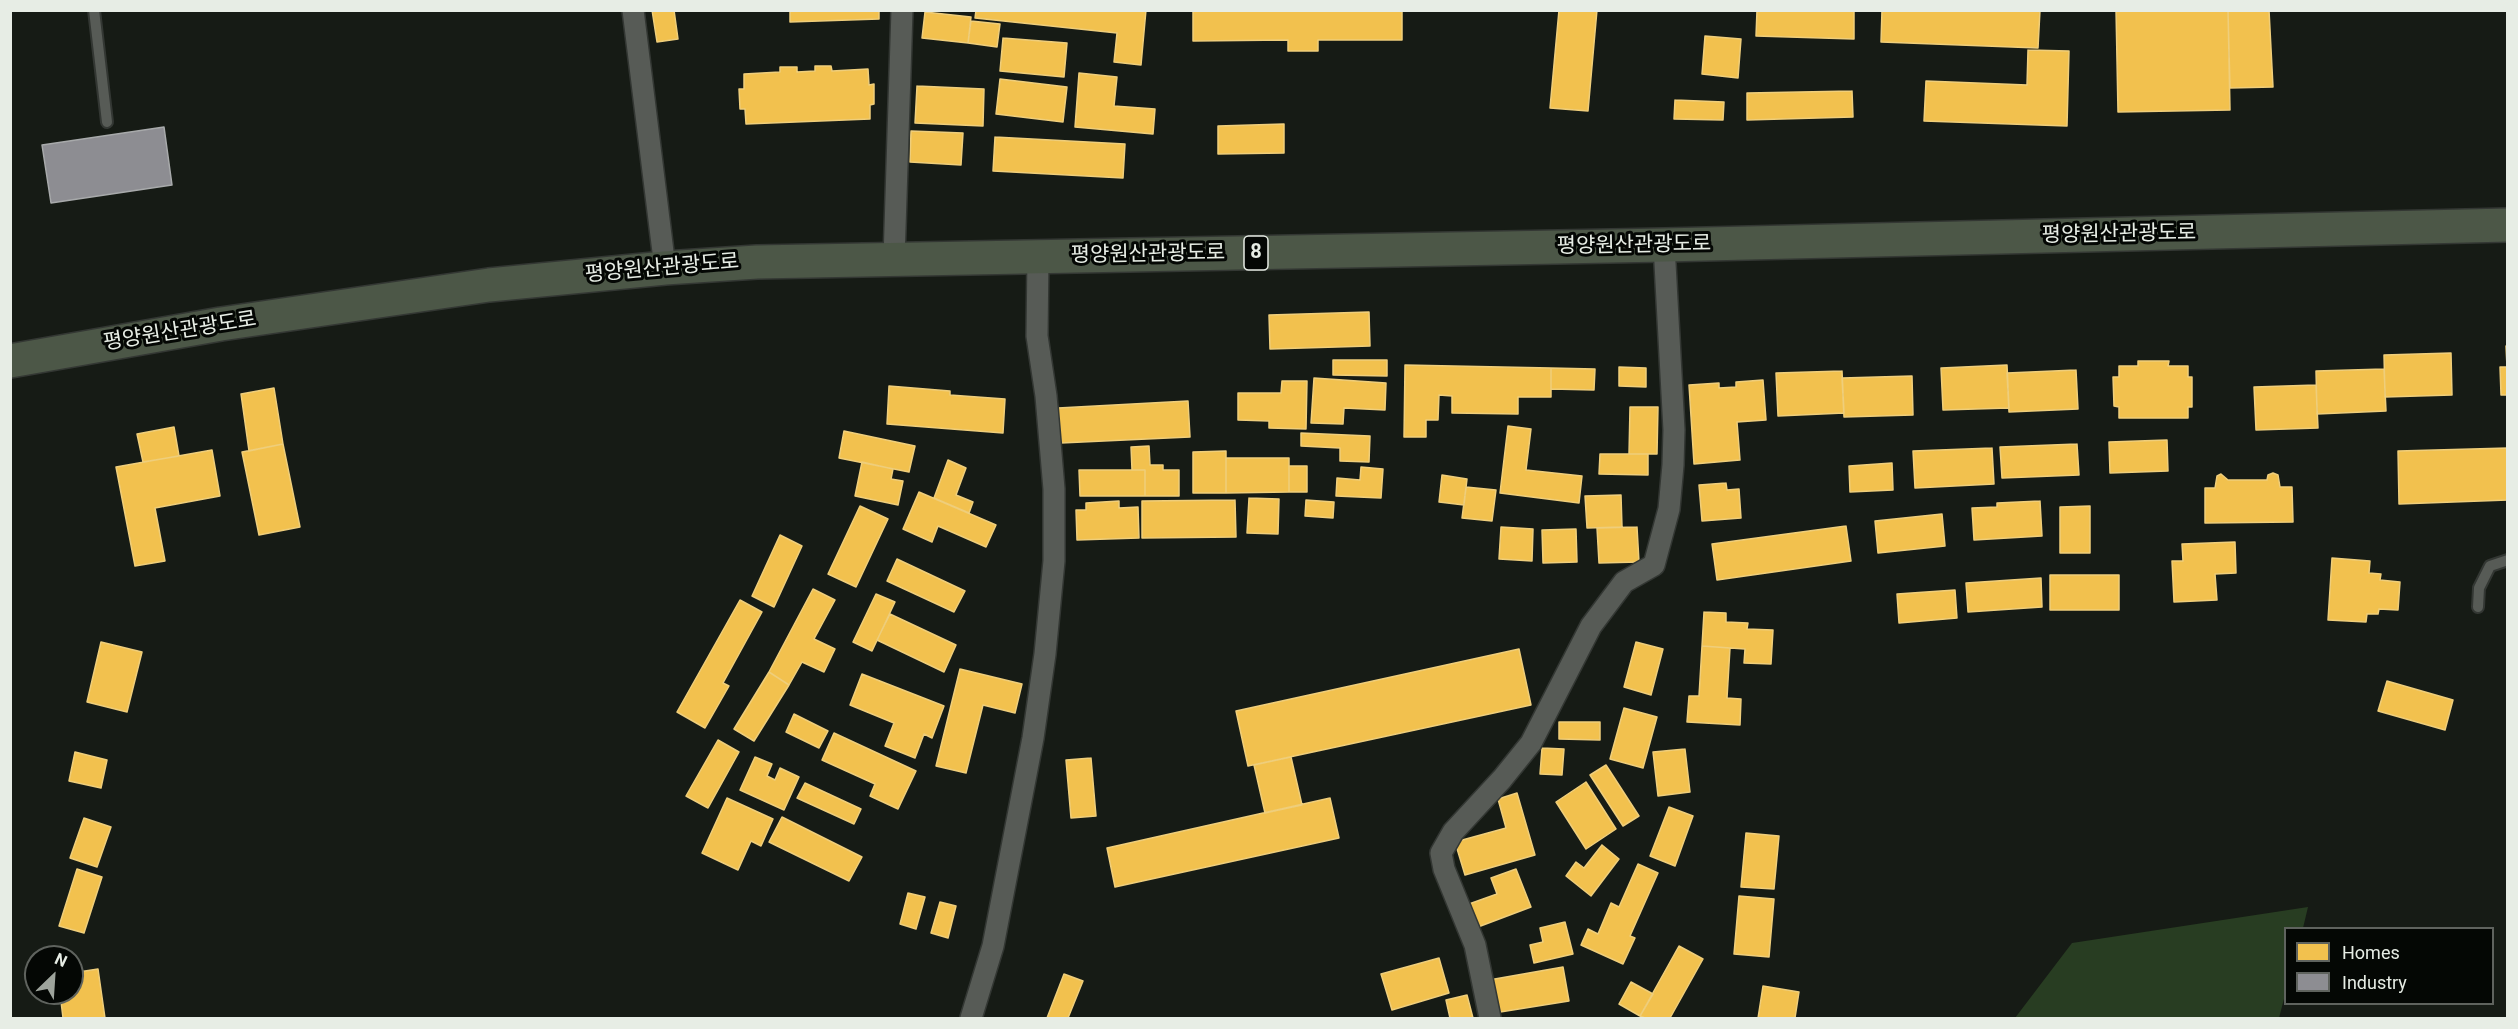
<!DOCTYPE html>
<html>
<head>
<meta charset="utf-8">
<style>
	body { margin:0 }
	#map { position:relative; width:2518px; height:1029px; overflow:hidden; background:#161b15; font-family:Roboto,sans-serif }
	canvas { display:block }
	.frame { position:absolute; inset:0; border:12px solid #e7ede5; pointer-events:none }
	.legend { position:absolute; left:2284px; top:927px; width:210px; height:78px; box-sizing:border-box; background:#040704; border:2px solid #5f635e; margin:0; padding:8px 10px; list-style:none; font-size:18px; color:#e7ede5 }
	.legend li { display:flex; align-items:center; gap:12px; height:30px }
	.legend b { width:30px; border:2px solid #5f635e }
	.north { position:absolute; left:24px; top:945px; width:60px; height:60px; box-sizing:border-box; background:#040704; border:2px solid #5f635e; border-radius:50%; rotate:25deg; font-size:16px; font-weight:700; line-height:24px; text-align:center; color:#e7ede5 }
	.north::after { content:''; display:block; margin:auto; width:21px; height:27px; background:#9ea49c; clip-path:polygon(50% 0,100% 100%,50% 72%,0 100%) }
</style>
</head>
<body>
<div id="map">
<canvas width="2518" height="1029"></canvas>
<div class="frame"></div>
<ul class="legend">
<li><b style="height:16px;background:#f2c14e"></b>Homes</li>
<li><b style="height:16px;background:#8d8d92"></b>Industry</li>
</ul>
<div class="north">N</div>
</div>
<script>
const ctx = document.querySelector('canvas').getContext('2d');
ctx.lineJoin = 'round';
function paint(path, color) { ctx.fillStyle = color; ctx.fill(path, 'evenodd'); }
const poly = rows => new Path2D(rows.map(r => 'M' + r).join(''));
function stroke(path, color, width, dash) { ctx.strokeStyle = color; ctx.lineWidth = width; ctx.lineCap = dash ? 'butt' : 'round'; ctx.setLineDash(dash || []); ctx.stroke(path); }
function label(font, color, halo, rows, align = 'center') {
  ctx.font = font + ' Roboto,"Noto Sans KR",sans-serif'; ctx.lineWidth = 6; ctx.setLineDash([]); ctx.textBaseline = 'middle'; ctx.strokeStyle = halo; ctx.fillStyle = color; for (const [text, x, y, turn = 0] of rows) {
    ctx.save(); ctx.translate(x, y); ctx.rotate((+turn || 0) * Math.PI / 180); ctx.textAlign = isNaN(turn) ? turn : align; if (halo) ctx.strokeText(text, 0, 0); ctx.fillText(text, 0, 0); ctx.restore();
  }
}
paint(poly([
	[2308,907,2303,928,2286,928,2285,995,2279,1018,2015,1018,2072,943]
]), '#283d22');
const homes = poly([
	[652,10,674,10,678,39,657,42,652,10],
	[790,10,879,10,879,19,790,22,790,10],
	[976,10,1146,10,1141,65,1114,62,1117,33,975,18,976,10],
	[1193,10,1402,10,1402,40,1318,40,1318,51,1288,51,1288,40,1193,41,1193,10],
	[1559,10,1597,10,1588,111,1550,108,1559,10],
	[1757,10,1854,10,1854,39,1756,36,1757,10],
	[1882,10,2040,10,2038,48,1881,42,1882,10],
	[2116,10,2228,10,2230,110,2118,112,2116,10],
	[2228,10,2269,10,2273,87,2230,88,2228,10],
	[925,12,971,17,968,43,922,38,925,12],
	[971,21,1000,24,997,47,968,43,971,21],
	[1705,36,1741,39,1738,78,1702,74,1705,36],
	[1003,38,1067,43,1064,77,1000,71,1003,38],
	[2028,50,2069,51,2067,126,1924,121,1926,81,2027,85,2028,50],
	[815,66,831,66,832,71,868,69,869,85,874,84,874,104,870,105,870,119,746,124,745,109,740,109,739,89,744,89,744,74,780,72,780,67,797,67,797,72,815,71,815,66],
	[1079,73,1117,77,1114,106,1155,109,1153,134,1075,127,1079,73],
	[1000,79,1067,87,1063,122,996,114,1000,79],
	[917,86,984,89,983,126,915,123,917,86],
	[1852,91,1853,117,1747,120,1747,93,1852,91],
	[1675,100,1724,102,1723,120,1674,119,1675,100],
	[1284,124,1284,153,1218,154,1218,126,1284,124],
	[911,131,963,133,961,165,910,162,911,131],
	[995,137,1125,144,1123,178,993,171,995,137],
	[1369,312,1370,346,1270,349,1269,315,1369,312],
	[2506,346,2508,346,2508,395,2501,395,2500,367,2507,367,2506,346],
	[2451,353,2452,395,2385,397,2384,355,2451,353],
	[1333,360,1387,360,1387,376,1333,375,1333,360],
	[2138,361,2169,361,2168,366,2188,366,2188,377,2192,377,2192,407,2188,407,2188,418,2119,418,2119,407,2114,406,2113,377,2119,377,2119,366,2138,366,2138,361],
	[1405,365,1551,368,1551,397,1518,397,1518,414,1452,413,1452,396,1439,395,1438,420,1426,420,1426,437,1404,437,1405,365],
	[2007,365,2009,408,1943,410,1941,368,2007,365],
	[1619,367,1646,368,1646,387,1619,386,1619,367],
	[1551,368,1595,369,1594,390,1551,389,1551,368],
	[2384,369,2386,411,2317,414,2316,371,2384,369],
	[2076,370,2078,409,2009,412,2007,373,2076,370],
	[1842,371,1844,413,1778,416,1776,373,1842,371],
	[1912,376,1913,415,1844,417,1842,378,1912,376],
	[1314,378,1386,383,1385,410,1344,408,1343,424,1311,423,1314,378],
	[1763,380,1766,420,1737,422,1740,460,1694,464,1689,385,1719,383,1719,388,1736,387,1736,382,1763,380],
	[1282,381,1307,381,1306,429,1269,428,1269,421,1238,420,1238,393,1281,393,1282,381],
	[2316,385,2318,428,2256,430,2254,387,2316,385],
	[889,386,950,391,950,395,1005,399,1003,433,887,424,889,386],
	[274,388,283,444,249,451,241,394,274,388],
	[1188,401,1190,437,1061,443,1058,408,1188,401],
	[1630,407,1658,407,1657,454,1629,454,1630,407],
	[1508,426,1531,429,1526,470,1582,476,1579,503,1500,493,1508,426],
	[174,427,179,456,143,462,137,434,174,427],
	[844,431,915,446,909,472,839,458,844,431],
	[1301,433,1370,436,1369,462,1340,461,1340,448,1301,446,1301,433],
	[2167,440,2168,471,2110,473,2109,442,2167,440],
	[283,444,300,527,259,535,242,452,283,444],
	[2077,444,2079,475,2002,478,2000,447,2077,444],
	[1149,446,1150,465,1163,465,1163,470,1179,470,1179,496,1145,496,1145,470,1132,470,1131,447,1149,446],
	[1992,448,1994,484,1915,488,1913,451,1992,448],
	[2508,448,2508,500,2399,504,2398,451,2508,448],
	[212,450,220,496,155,508,165,561,135,566,116,467,212,450],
	[1226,451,1226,493,1193,493,1193,452,1226,451],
	[1600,454,1648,454,1648,475,1599,474,1600,454],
	[1226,458,1289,458,1289,492,1226,493,1226,458],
	[948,460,966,468,956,495,973,502,969,513,934,498,948,460],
	[862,462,893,469,891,479,903,481,898,505,855,496,862,462],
	[1892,463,1893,490,1850,492,1849,466,1892,463],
	[1289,466,1307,466,1307,492,1289,492,1289,466],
	[1361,467,1383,469,1381,498,1336,496,1337,478,1360,480,1361,467],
	[1079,470,1145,470,1145,496,1080,496,1079,470],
	[2273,473,2278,475,2280,487,2292,487,2293,522,2205,523,2205,488,2215,488,2217,476,2221,474,2228,480,2267,480,2268,475,2273,473],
	[1442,475,1467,479,1464,505,1439,502,1442,475],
	[1726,483,1727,490,1739,489,1741,518,1702,521,1699,485,1726,483],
	[1466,487,1496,490,1492,521,1462,518,1466,487],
	[919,492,996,525,986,547,938,526,932,542,903,529,919,492],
	[1621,495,1622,527,1587,528,1585,496,1621,495],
	[1249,498,1279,499,1278,534,1247,533,1249,498],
	[1235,500,1236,537,1142,538,1142,501,1235,500],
	[1306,500,1334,502,1333,518,1305,516,1306,500],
	[1119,501,1119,508,1138,507,1139,538,1077,540,1076,510,1086,510,1086,503,1119,501],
	[2040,501,2042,536,1974,540,1972,508,1997,507,1997,503,2040,501],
	[860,506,888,519,856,587,828,574,860,506],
	[2090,506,2090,553,2060,553,2060,507,2090,506],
	[1942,514,1945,546,1878,553,1875,521,1942,514],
	[1846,526,1851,561,1717,580,1712,544,1846,526],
	[1501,527,1533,529,1532,561,1499,559,1501,527],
	[1637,527,1639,562,1599,563,1597,528,1637,527],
	[1576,529,1577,562,1543,563,1542,530,1576,529],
	[780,535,802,546,774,607,752,596,780,535],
	[2235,542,2236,573,2215,574,2217,600,2174,602,2172,561,2183,561,2182,544,2235,542],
	[2332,558,2370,561,2369,573,2381,574,2380,580,2400,582,2398,610,2379,609,2378,614,2367,614,2366,622,2328,620,2332,558],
	[897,559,965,591,954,612,887,581,897,559],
	[2050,575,2119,575,2119,610,2050,610,2050,575],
	[2041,578,2042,607,1968,612,1966,583,2041,578],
	[813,589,835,600,814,639,835,649,824,672,802,662,789,685,769,672,813,589],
	[1955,590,1957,618,1899,623,1897,594,1955,590],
	[876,594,895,602,872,651,853,642,876,594],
	[740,600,762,612,723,683,729,686,705,728,677,712,740,600],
	[1704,612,1726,613,1726,622,1748,623,1747,629,1773,630,1771,664,1744,663,1745,649,1702,646,1704,612],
	[890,614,956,645,944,672,877,640,890,614],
	[101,642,142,652,127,712,87,702,101,642],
	[1636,642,1663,649,1651,695,1624,687,1636,642],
	[1702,646,1730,648,1727,698,1741,699,1740,725,1687,722,1689,696,1699,696,1702,646],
	[1519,649,1531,705,1248,766,1236,711,1519,649],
	[960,669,1022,684,1015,713,983,705,966,773,936,766,960,669],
	[769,672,789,685,754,741,734,729,769,672],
	[862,674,944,706,932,738,924,734,915,758,885,746,894,723,850,705,862,674],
	[2387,681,2453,700,2445,730,2378,711,2387,681],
	[1624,708,1657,717,1643,768,1610,759,1624,708],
	[794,714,828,731,819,748,786,732,794,714],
	[1559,722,1600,722,1600,740,1559,739,1559,722],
	[834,733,916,771,898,809,870,796,875,784,822,760,834,733],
	[718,740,739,752,708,808,686,796,718,740],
	[1542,748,1564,749,1562,775,1540,774,1542,748],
	[1685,749,1690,792,1658,796,1653,752,1685,749],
	[75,752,107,760,101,788,69,781,75,752],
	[755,757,772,764,767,776,775,780,780,768,799,777,784,810,740,790,755,757],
	[1291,757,1302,805,1265,813,1254,765,1291,757],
	[1091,758,1096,816,1071,818,1066,760,1091,758],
	[1606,765,1639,816,1623,826,1590,775,1606,765],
	[1586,782,1616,829,1586,849,1556,802,1586,782],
	[805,783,861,809,854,824,797,798,805,783],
	[1517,793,1535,855,1465,875,1455,842,1506,828,1498,799,1517,793],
	[727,798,773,819,761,846,751,841,738,870,702,853,727,798],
	[1330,798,1339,838,1115,887,1107,848,1330,798],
	[1669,807,1693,816,1675,866,1650,856,1669,807],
	[782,817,862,857,849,881,769,842,782,817],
	[84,818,111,827,97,867,70,858,84,818],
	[1746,833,1779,836,1774,889,1741,887,1746,833],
	[1602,845,1619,859,1591,896,1566,876,1576,862,1584,868,1602,845],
	[1638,864,1658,873,1630,936,1635,938,1623,964,1581,945,1588,929,1598,934,1611,903,1619,907,1638,864],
	[77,869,102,877,84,933,59,926,77,869],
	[1516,869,1531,907,1478,927,1469,904,1497,894,1491,878,1516,869],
	[908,893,925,897,916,929,900,924,908,893],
	[1739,896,1774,899,1769,957,1734,954,1739,896],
	[940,902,956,906,948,938,931,933,940,902],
	[1565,922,1573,954,1534,963,1530,945,1543,942,1540,928,1565,922],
	[1679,946,1703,959,1670,1018,1645,1018,1640,1016,1679,946],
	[1439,958,1449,993,1392,1010,1381,974,1439,958],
	[1563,967,1569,1001,1494,1013,1489,980,1563,967],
	[98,969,105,1018,63,1018,60,993,72,993,72,973,98,969],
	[1064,974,1083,981,1068,1018,1047,1018,1064,974],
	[1631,982,1653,994,1640,1016,1619,1004,1631,982],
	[1763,986,1799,992,1795,1018,1758,1018,1763,986],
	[1467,995,1473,1018,1450,1018,1446,1000,1467,995]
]);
paint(homes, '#f2c14e');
stroke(homes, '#efce7b', 1.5);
const industry = poly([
	[164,127,172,185,51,203,42,145,164,127]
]);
paint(industry, '#8d8d92');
stroke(industry, '#a8aaab', 1.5);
const lane = poly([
	[94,10,107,122],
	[2478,607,2479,588,2490,566,2508,560]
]);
const street = poly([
	[633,10,665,268],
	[894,259,902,10],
	[971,1018,993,946,1033,738,1045,654,1054,561,1054,489,1046,396,1037,336,1038,257],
	[1490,1018,1475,945,1444,869,1441,853,1453,832,1502,779,1531,743,1591,626,1624,582,1654,565,1669,509,1673,465,1674,430,1664,245]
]);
const highway = poly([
	[10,361,221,324,489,285,665,268,757,262,1664,245,2508,225]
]);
stroke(lane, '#333733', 14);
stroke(street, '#333733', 24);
stroke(highway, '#333733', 36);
stroke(lane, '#575b56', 10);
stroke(street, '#575b56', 21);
stroke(highway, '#4c5747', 33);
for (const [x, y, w] of [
	[1256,253,24]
]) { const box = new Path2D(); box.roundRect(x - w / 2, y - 17, w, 34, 4.5); ctx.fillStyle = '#040704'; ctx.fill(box); stroke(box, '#e7ede5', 1.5); }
label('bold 20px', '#e7ede5', null, [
	["8",1256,253]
]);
label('21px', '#e7ede5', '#040704', [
	["평양원산관광도로",2119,235,-1],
	["평양원산관광도로",1634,246,-1],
	["평양원산관광도로",1148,255,-1],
	["평양원산관광도로",662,269,-5],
	["평양원산관광도로",180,332,-9]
]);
</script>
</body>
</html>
